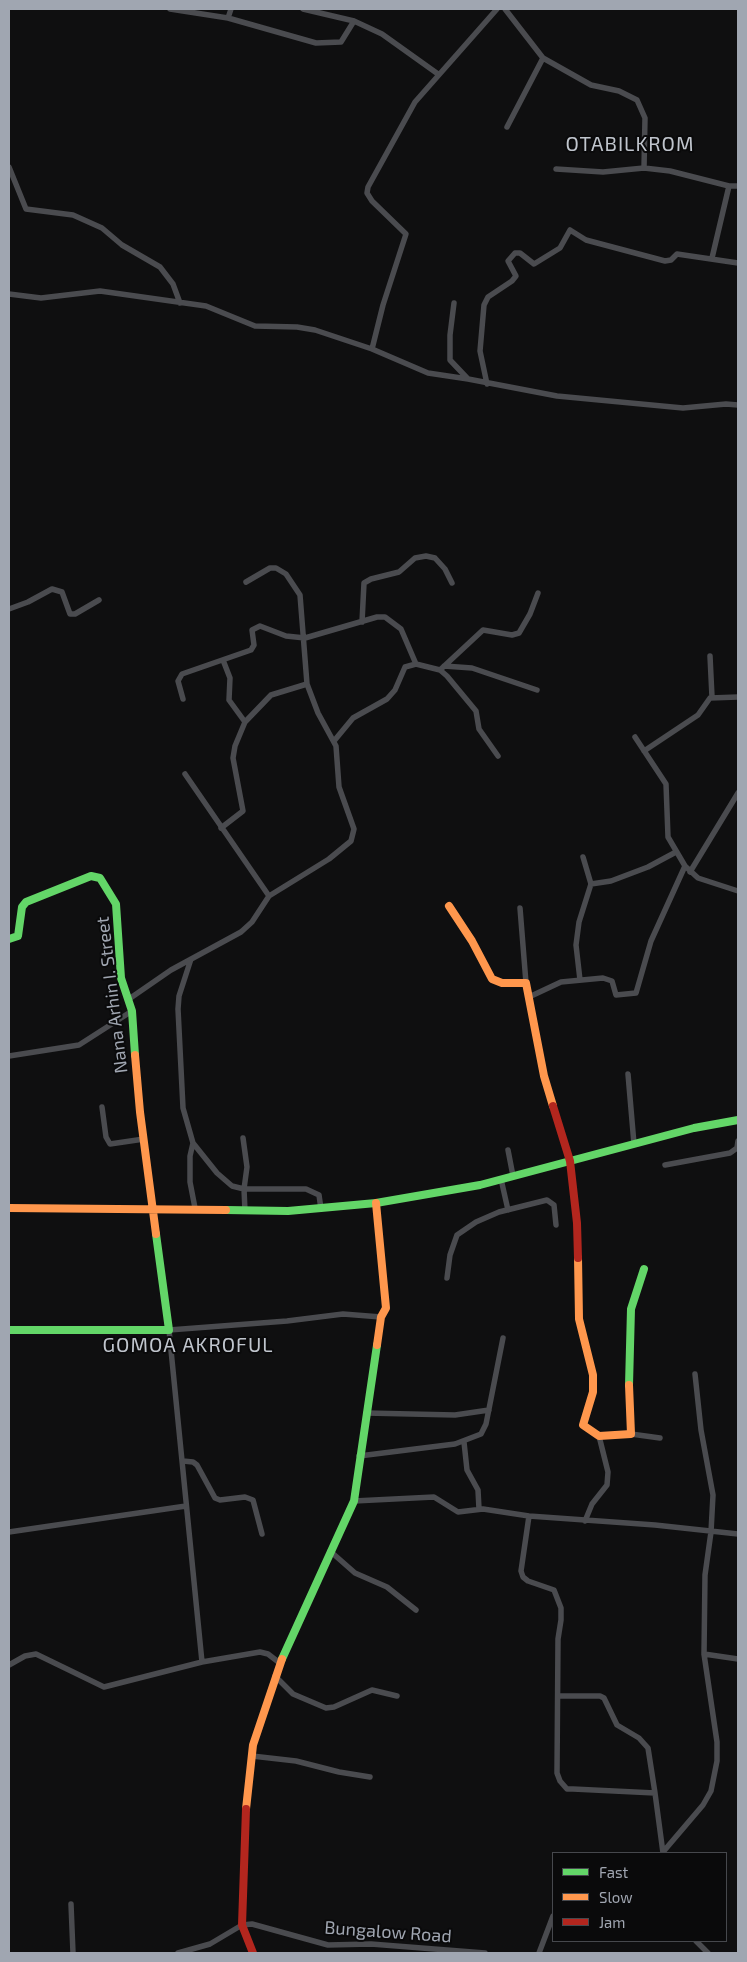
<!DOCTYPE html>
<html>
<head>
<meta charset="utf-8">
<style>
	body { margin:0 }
	#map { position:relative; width:747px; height:1962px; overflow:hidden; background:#0f0f10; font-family:"Exo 2",sans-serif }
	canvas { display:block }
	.frame { position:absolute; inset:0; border:10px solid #a0a6b1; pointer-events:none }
	.legend { position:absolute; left:552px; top:1852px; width:175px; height:90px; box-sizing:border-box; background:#0a0a0b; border:1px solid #46484d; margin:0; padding:6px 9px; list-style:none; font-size:15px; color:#a0a6b1 }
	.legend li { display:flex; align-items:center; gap:10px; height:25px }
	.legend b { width:25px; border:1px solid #46484d }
</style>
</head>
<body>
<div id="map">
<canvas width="747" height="1962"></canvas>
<div class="frame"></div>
<ul class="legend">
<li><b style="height:6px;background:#63d668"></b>Fast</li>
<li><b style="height:6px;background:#ff974d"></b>Slow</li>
<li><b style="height:6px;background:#b3261e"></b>Jam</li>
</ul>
</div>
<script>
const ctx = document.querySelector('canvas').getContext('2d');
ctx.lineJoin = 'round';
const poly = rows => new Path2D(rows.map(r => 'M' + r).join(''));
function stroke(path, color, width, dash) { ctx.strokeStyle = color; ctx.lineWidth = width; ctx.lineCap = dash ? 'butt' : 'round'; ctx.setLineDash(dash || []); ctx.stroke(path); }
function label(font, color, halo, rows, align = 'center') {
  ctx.font = font + ' "Exo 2",sans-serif'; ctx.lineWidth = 4; ctx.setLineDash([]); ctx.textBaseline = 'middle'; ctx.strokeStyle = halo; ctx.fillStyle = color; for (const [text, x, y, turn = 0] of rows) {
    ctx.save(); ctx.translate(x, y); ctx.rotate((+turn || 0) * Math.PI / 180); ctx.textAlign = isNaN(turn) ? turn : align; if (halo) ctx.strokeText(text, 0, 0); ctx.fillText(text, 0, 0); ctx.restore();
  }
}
stroke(poly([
	[170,9,228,18,316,43,341,42,354,21],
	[303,9,354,21,382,34,438,74],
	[505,9,543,58,591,85,619,91,637,100,645,118,644,168],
	[228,18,231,9],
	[507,127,543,58],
	[9,167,26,209,73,215,102,228,122,245,160,267,173,284,180,303],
	[556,169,603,172,644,168,670,171,729,186,738,186],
	[712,258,729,186],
	[9,294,41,298,100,291,206,306,255,326,297,327,315,330,372,349,428,373,468,379],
	[454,303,450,335,450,360,468,379,557,396,683,408,726,404,738,405],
	[372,349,383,305,406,234,372,201,367,193,368,187,415,102,497,9],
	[487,384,480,351,484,305,488,297,512,281,516,276,508,261,515,253,520,253,534,264,560,248,570,230,586,240,665,261,671,260,677,254,738,263],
	[246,582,270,568,276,568,286,574,300,595,307,684,318,713,336,746,339,787,354,829,351,841,329,859,269,896],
	[9,609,28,602,52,589,62,592,70,614,75,614,99,600],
	[362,622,364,583,371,579,399,572,415,558,426,556,435,558,445,569,452,583],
	[710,656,712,697],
	[223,660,230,678,229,700,245,722],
	[444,666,472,668,537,690],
	[440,670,483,630,512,635,519,633,530,614,538,593],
	[183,699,178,681,182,674,251,650,254,645,252,630,260,626,286,636,305,638,377,617,385,617,401,629,416,664],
	[635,737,666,784,668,837,685,866,698,878,738,891],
	[334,741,353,718,387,699,395,690,405,667,416,664,440,670,447,676,476,711,479,729,498,756],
	[644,751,698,715,710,698,738,697],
	[221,828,243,811,233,758,235,746,245,722,271,695,307,684],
	[690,872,738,793],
	[591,884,611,881,648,867,676,852],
	[520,908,526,983],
	[191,959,179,996,178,1009,183,1108,193,1143,190,1156,190,1182,195,1208],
	[580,980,576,945,579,922,591,884,583,857],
	[529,997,561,982,603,978,612,981,616,995,636,993,651,941,685,866],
	[129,999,171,970,241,932,252,922,269,896,185,774],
	[9,1056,79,1045,132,1011],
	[628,1074,634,1144],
	[102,1107,106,1137,110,1144,144,1139],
	[243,1138,247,1167,244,1189,245,1211],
	[193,1143,217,1173,232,1186,244,1189,306,1189,319,1195,321,1209],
	[508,1150,513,1176],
	[665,1165,730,1153,737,1148,738,1141],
	[501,1179,508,1210],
	[447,1278,450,1255,457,1235,476,1222,499,1212,547,1200,554,1205,556,1225],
	[366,1413,455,1415,489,1410],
	[631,1434,660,1438],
	[464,1442,467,1470,478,1490,479,1509],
	[359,1456,455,1444,481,1434,486,1424,503,1338],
	[183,1461,193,1462,197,1465,215,1498,220,1500,245,1497,253,1500,262,1534],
	[354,1501,434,1497,458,1512,483,1509,529,1516,655,1525,738,1534],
	[529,1516,521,1571,523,1577,528,1581,554,1590,561,1608,561,1620,558,1639,557,1773,560,1781,567,1789,573,1789,655,1793,663,1853],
	[585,1521,592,1504,607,1485,608,1472,599,1436],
	[9,1532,186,1506],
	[330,1551,355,1573,387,1587,416,1610],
	[704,1654,738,1659],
	[281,1664,268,1654,260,1652,202,1662,169,1330,287,1321,343,1314,381,1317],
	[9,1665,25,1656,36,1654,104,1687,202,1662],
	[275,1676,293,1694,326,1708,334,1707,372,1690,397,1696],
	[558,1696,600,1696,604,1698,617,1725,639,1738,648,1748,655,1793],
	[252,1756,296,1761,339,1772,370,1777],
	[663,1852,703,1805,711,1791,717,1761,717,1742,704,1654,705,1575,711,1532,713,1495,701,1430,695,1374],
	[71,1904,73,1953],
	[696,1941,708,1953],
	[178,1953,210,1944,242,1925,252,1924,328,1945,371,1944,485,1953],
	[539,1953,553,1916]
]), '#4a4b4f', 5.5);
stroke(poly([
	[9,939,18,936,22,907,26,902,91,876,100,878,116,904,121,978,132,1011,135,1055],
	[226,1210,288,1211,376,1203,480,1185,694,1128,738,1120],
	[9,1330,169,1330,156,1234],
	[629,1385,631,1309,644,1269],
	[282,1659,354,1501,377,1345]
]), '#63d668', 8);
stroke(poly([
	[449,906,472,941,492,979,502,983,526,983,544,1076,553,1106],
	[135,1055,140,1112,156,1234],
	[376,1203,386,1308,381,1317,377,1345],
	[9,1208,226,1210],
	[578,1258,579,1319,593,1375,593,1392,583,1425,599,1436,631,1434,629,1385],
	[246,1809,253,1745,282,1659]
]), '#ff974d', 8);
stroke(poly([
	[553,1106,570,1161,577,1223,578,1258],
	[246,1809,242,1925,253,1953]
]), '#b3261e', 8);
label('18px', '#a0a6b1', '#0a0a0b', [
	["Nana Arhin I. Street",112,995,-97],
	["Bungalow Road",388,1932,4]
]);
ctx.letterSpacing = '1px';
label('20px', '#c0c5cd', '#0a0a0b', [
	["OTABILKROM",630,144],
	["GOMOA AKROFUL",188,1345]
]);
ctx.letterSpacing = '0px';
</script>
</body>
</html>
